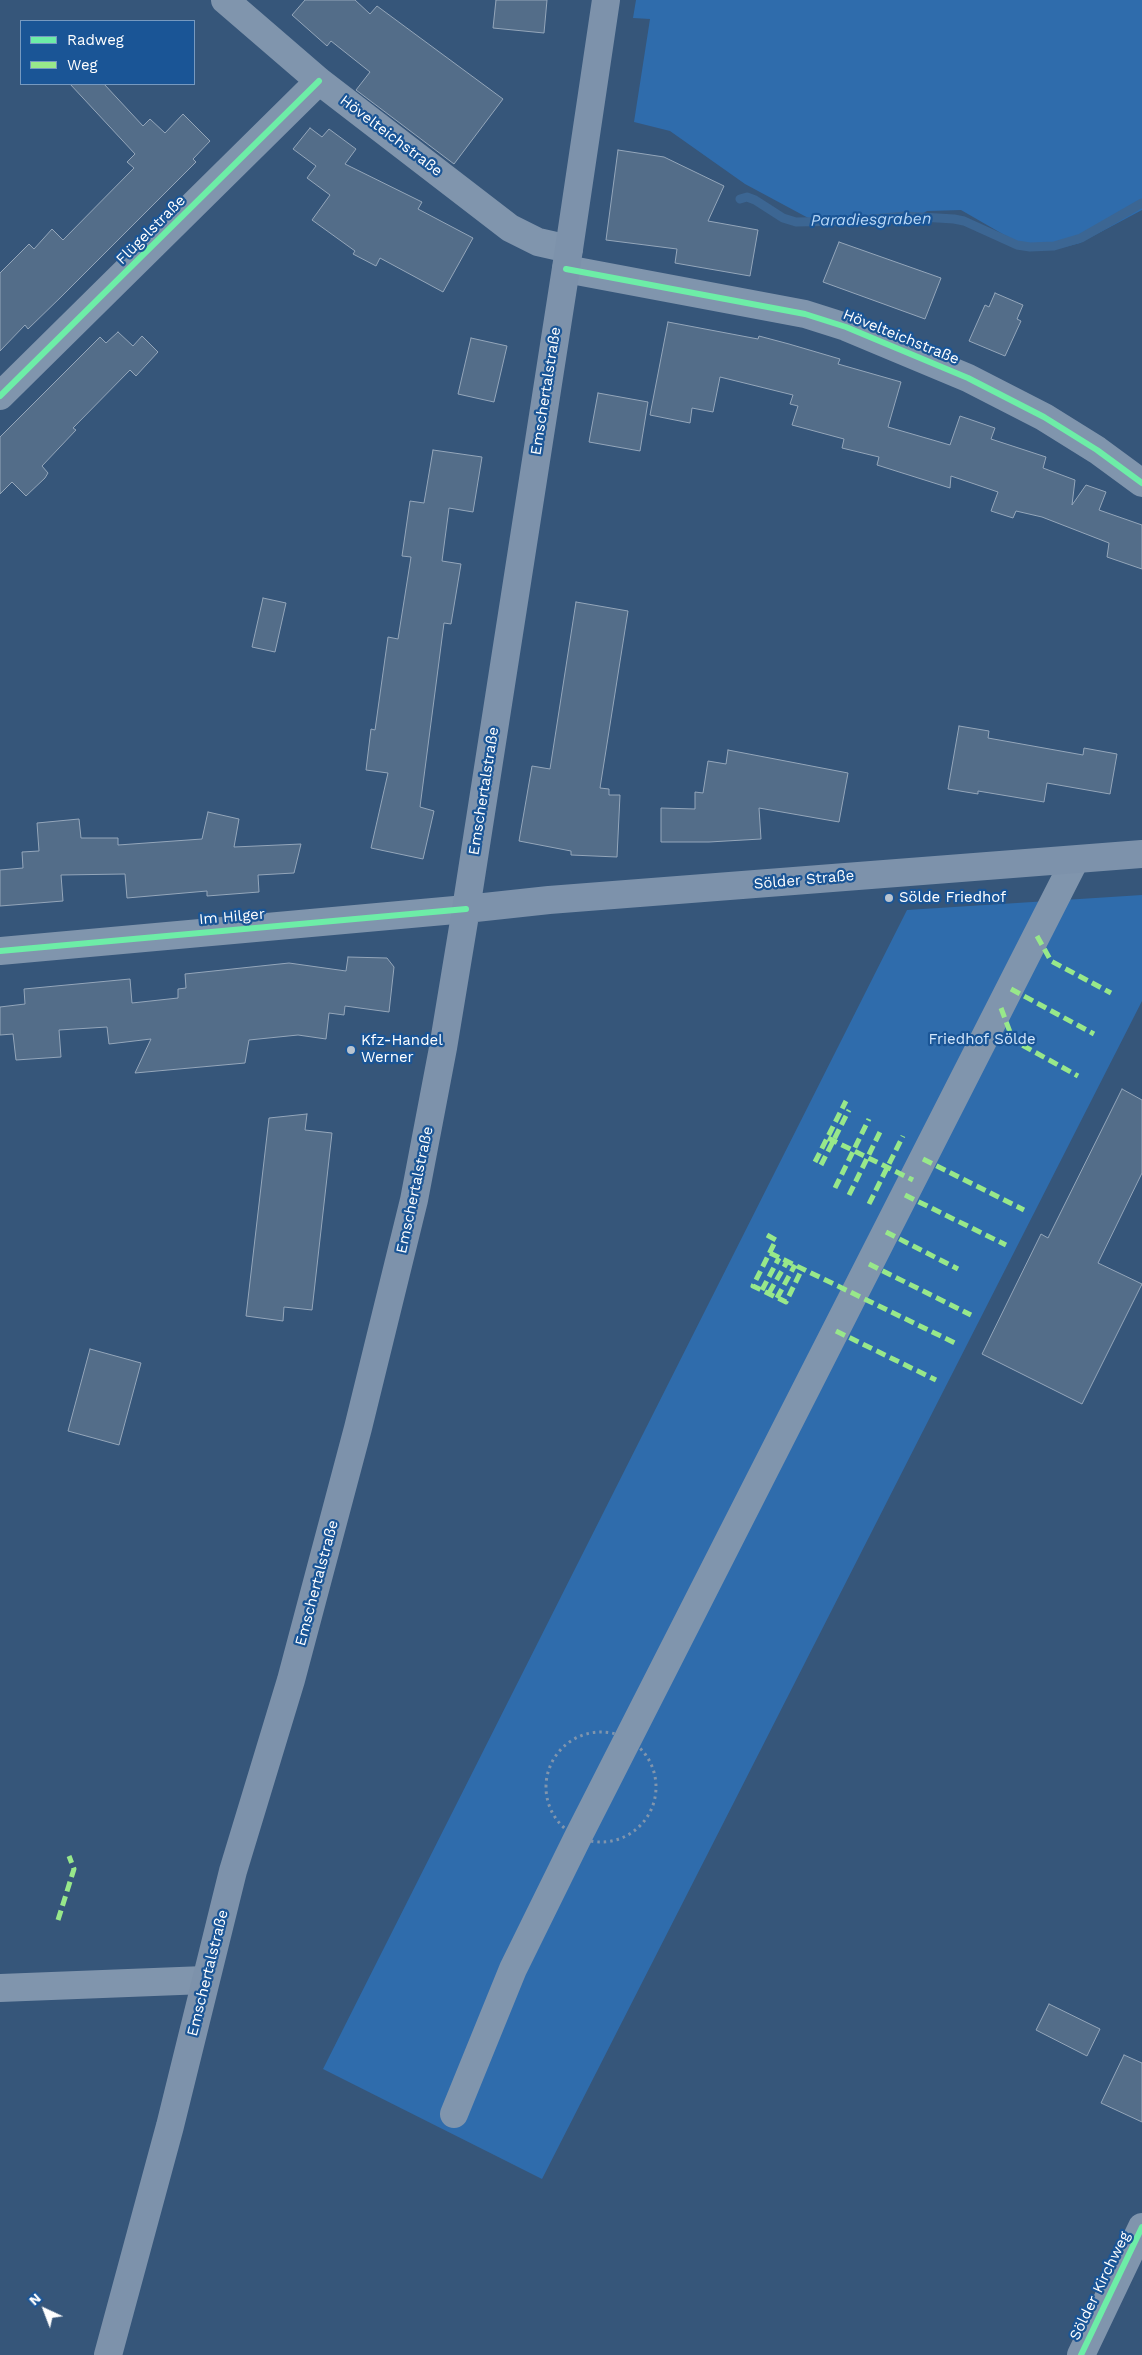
<!DOCTYPE html>
<html>
<head>
<meta charset="utf-8">
<style>
	body { margin:0 }
	#map { position:relative; width:1142px; height:2355px; overflow:hidden; background:#36567a; font-family:"Work Sans",sans-serif }
	canvas { display:block }
	.legend { position:absolute; left:20px; top:20px; width:175px; height:65px; box-sizing:border-box; background:#1a5596; border:1px solid #7699c0; margin:0; padding:6px 9px; list-style:none; font-size:15px; color:#fff }
	.legend li { display:flex; align-items:center; gap:10px; height:25px }
	.legend b { width:25px; border:1px solid #7699c0 }
	.north { position:absolute; left:20px; top:2285px; width:50px; height:50px; -webkit-text-stroke:4px #1a5596; paint-order:stroke; rotate:317deg; font-size:14px; font-weight:700; line-height:20px; text-align:center; color:#fff }
	.north::after { content:''; display:block; margin:auto; width:18px; height:22px; background:#fff; clip-path:polygon(50% 0,100% 100%,50% 72%,0 100%) }
</style>
</head>
<body>
<div id="map">
<canvas width="1142" height="2355"></canvas>
<ul class="legend">
<li><b style="height:6px;background:#6deda7"></b>Radweg</li>
<li><b style="height:6px;background:#98e88a"></b>Weg</li>
</ul>
<div class="north">N</div>
</div>
<script>
const ctx = document.querySelector('canvas').getContext('2d');
ctx.lineJoin = 'round';
function paint(path, color) { ctx.fillStyle = color; ctx.fill(path, 'evenodd'); }
const poly = rows => new Path2D(rows.map(r => 'M' + r).join(''));
function stroke(path, color, width, dash) { ctx.strokeStyle = color; ctx.lineWidth = width; ctx.lineCap = dash ? 'butt' : 'round'; ctx.setLineDash(dash || []); ctx.stroke(path); }
function label(font, color, halo, rows, align = 'center') {
  ctx.font = font + ' "Work Sans",sans-serif'; ctx.lineWidth = 4.5; ctx.setLineDash([]); ctx.textBaseline = 'middle'; ctx.strokeStyle = halo; ctx.fillStyle = color; for (const [text, x, y, turn = 0] of rows) {
    ctx.save(); ctx.translate(x, y); ctx.rotate((+turn || 0) * Math.PI / 180); ctx.textAlign = isNaN(turn) ? turn : align; if (halo) ctx.strokeText(text, 0, 0); ctx.fillText(text, 0, 0); ctx.restore();
  }
}
paint(poly([
	[636,0,1142,0,1142,210,1080,243,1053,250,1020,244,961,210,927,211,911,220,812,220,745,184,670,131,634,122,650,19,633,18],
	[1142,895,1142,1001,542,2179,323,2069,907,910]
]), '#2f6cac');
stroke(poly([
	[740,199,747,197,755,200,783,218,796,222,850,221,905,216,954,219,964,221,1017,245,1030,247,1054,246,1081,238,1142,203]
]), '#3c6693', 9);
const building = poly([
	[305,0,355,0,370,14,377,6,503,99,454,164,356,90,370,72,331,41,327,46,292,15,305,0],
	[496,0,547,0,544,33,493,28,496,0],
	[70,84,104,84,143,126,150,119,165,133,183,114,210,141,193,159,196,162,62,296,28,329,25,325,0,351,0,273,29,244,34,249,52,229,63,240,134,168,127,162,135,154,70,84],
	[310,128,322,137,329,129,356,149,345,164,422,202,418,209,473,238,443,292,380,258,376,266,353,254,355,251,312,220,330,195,307,178,316,166,293,149,310,128],
	[618,150,664,157,724,186,708,221,758,230,750,276,675,263,677,249,606,240,618,150],
	[839,242,941,278,925,319,823,282,839,242],
	[995,293,1023,305,1017,319,1021,321,1005,356,969,341,985,305,989,307,995,293],
	[668,322,758,339,759,336,789,344,840,359,838,364,901,382,888,427,950,445,960,416,995,428,991,439,1046,457,1043,468,1075,480,1072,505,1086,485,1106,492,1099,510,1142,525,1142,569,1107,557,1109,543,1042,517,1016,511,1013,518,991,511,998,492,951,476,950,488,877,465,879,457,842,448,844,439,792,425,798,406,790,404,793,395,720,377,713,412,692,408,690,423,650,415,668,322],
	[118,332,133,346,142,336,158,352,136,376,130,370,73,428,76,430,42,466,48,473,45,478,26,496,12,482,0,494,0,437,100,337,106,343,118,332],
	[471,338,507,346,494,402,458,394,471,338],
	[598,393,648,402,640,451,589,442,598,393],
	[433,450,482,457,473,512,449,508,442,561,461,564,451,624,444,623,420,807,434,811,423,859,371,848,388,773,366,770,371,729,375,730,388,637,398,639,411,557,402,556,410,501,424,503,433,450],
	[263,598,286,603,275,652,252,647,263,598],
	[576,602,628,611,600,788,609,789,609,795,620,795,617,857,571,855,571,851,519,841,532,766,550,769,576,602],
	[959,726,989,731,988,738,1083,755,1084,748,1117,754,1110,794,1047,783,1044,802,978,791,978,794,948,789,959,726],
	[728,750,848,773,839,822,759,808,761,839,709,842,661,842,661,808,695,809,695,792,703,793,708,761,726,764,728,750],
	[208,812,239,819,234,847,301,844,294,873,258,875,259,892,207,896,207,891,127,898,125,874,61,875,63,901,0,906,0,870,23,868,22,852,39,851,37,823,79,819,81,838,118,838,118,845,202,839,208,812],
	[348,957,387,958,394,967,389,1012,345,1006,344,1015,329,1013,326,1039,298,1035,249,1040,245,1063,135,1073,151,1039,109,1044,107,1027,59,1030,61,1057,16,1060,13,1034,0,1035,0,1007,25,1004,24,989,130,979,132,1003,178,998,178,989,186,988,185,974,289,963,346,971,348,957],
	[1122,1089,1142,1100,1142,1173,1098,1263,1142,1284,1082,1404,982,1354,1041,1234,1048,1238,1122,1089],
	[307,1114,305,1130,332,1133,312,1310,284,1307,283,1321,246,1316,269,1118,307,1114],
	[90,1349,141,1363,119,1445,68,1431,90,1349],
	[1049,2004,1100,2029,1087,2056,1036,2030,1049,2004],
	[1124,2055,1142,2063,1142,2122,1101,2103,1124,2055]
]);
paint(building, '#536d89');
stroke(building, '#94a6ba', 1);
stroke(poly([
	'546 1787a55 55 0 1 1 110 0a55 55 0 1 1-110 0Z'
]), '#8095ad', 3, [2.5, 4]);
stroke(poly([
	[225,0,319,81,510,228,538,242,569,249],
	[566,269,805,314,846,327,968,378,1044,417,1097,450,1142,483],
	[0,396,319,81],
	[0,951,466,909],
	[0,1988,205,1980],
	[454,2114,513,1969,578,1837,1075,860],
	[1081,2355,1142,2227]
]), '#8095ad', 28);
stroke(poly([
	[466,909,549,900,1142,854],
	[108,2355,170,2126,233,1871,291,1680,358,1428,414,1200,443,1048,466,909,569,249,606,0]
]), '#7d92ab', 28);
stroke(poly([
	[1037,936,1051,961,1111,993],
	[1011,989,1094,1034],
	[1001,1008,1013,1040,1078,1076],
	[828,1138,913,1180],
	[923,1159,1024,1210],
	[815,1162,846,1101],
	[821,1165,849,1110],
	[835,1188,869,1119],
	[849,1195,882,1128],
	[905,1195,1006,1245],
	[869,1204,903,1136],
	[886,1232,958,1269],
	[767,1235,776,1240,753,1286,786,1302,802,1269],
	[770,1253,955,1343],
	[869,1264,971,1315],
	[762,1290,779,1258],
	[769,1293,787,1262],
	[777,1298,795,1265],
	[836,1331,936,1380],
	[58,1920,74,1869,69,1856]
]), '#98e88a', 5, [10, 5]);
stroke(poly([
	[566,269,805,314,846,327,968,378,1044,417,1097,450,1142,483],
	[0,396,319,81],
	[0,951,466,909],
	[1081,2355,1142,2227]
]), '#6deda7', 6);
for (const [x, y, r, color] of [
	[889,898,5,"#b9c4d0"],
	[351,1050,5,"#b9c4d0"]
]) { const dot = new Path2D(); dot.arc(x, y, r, 0, 2 * Math.PI); ctx.fillStyle = color; ctx.fill(dot); stroke(dot, '#1a5596', 2); }
label('15px', '#fff', '#1a5596', [
	["Hövelteichstraße",391,136,37],
	["Flügelstraße",151,230,-45],
	["Hövelteichstraße",901,337,22],
	["Emschertalstraße",546,391,-81],
	["Emschertalstraße",484,791,-81],
	["Sölder Straße",804,880,-5],
	["Im Hilger",232,917,-5],
	["Emschertalstraße",415,1190,-78],
	["Emschertalstraße",317,1583,-75],
	["Emschertalstraße",208,1973,-76],
	["Sölder Kirchweg",1100,2286,-64]
]);
label('15px', '#fff', '#1a5596', [
	["Sölde Friedhof",899,898],
	["Kfz-Handel",361,1041],
	["Werner",361,1058]
], 'left');
label('15px', '#d4e7fb', '#1a5596', [
	["Friedhof Sölde",982,1040]
]);
label('italic 16px', '#b9d8f7', '#1a5596', [
	["Paradiesgraben",871,220,-1]
]);
</script>
</body>
</html>
